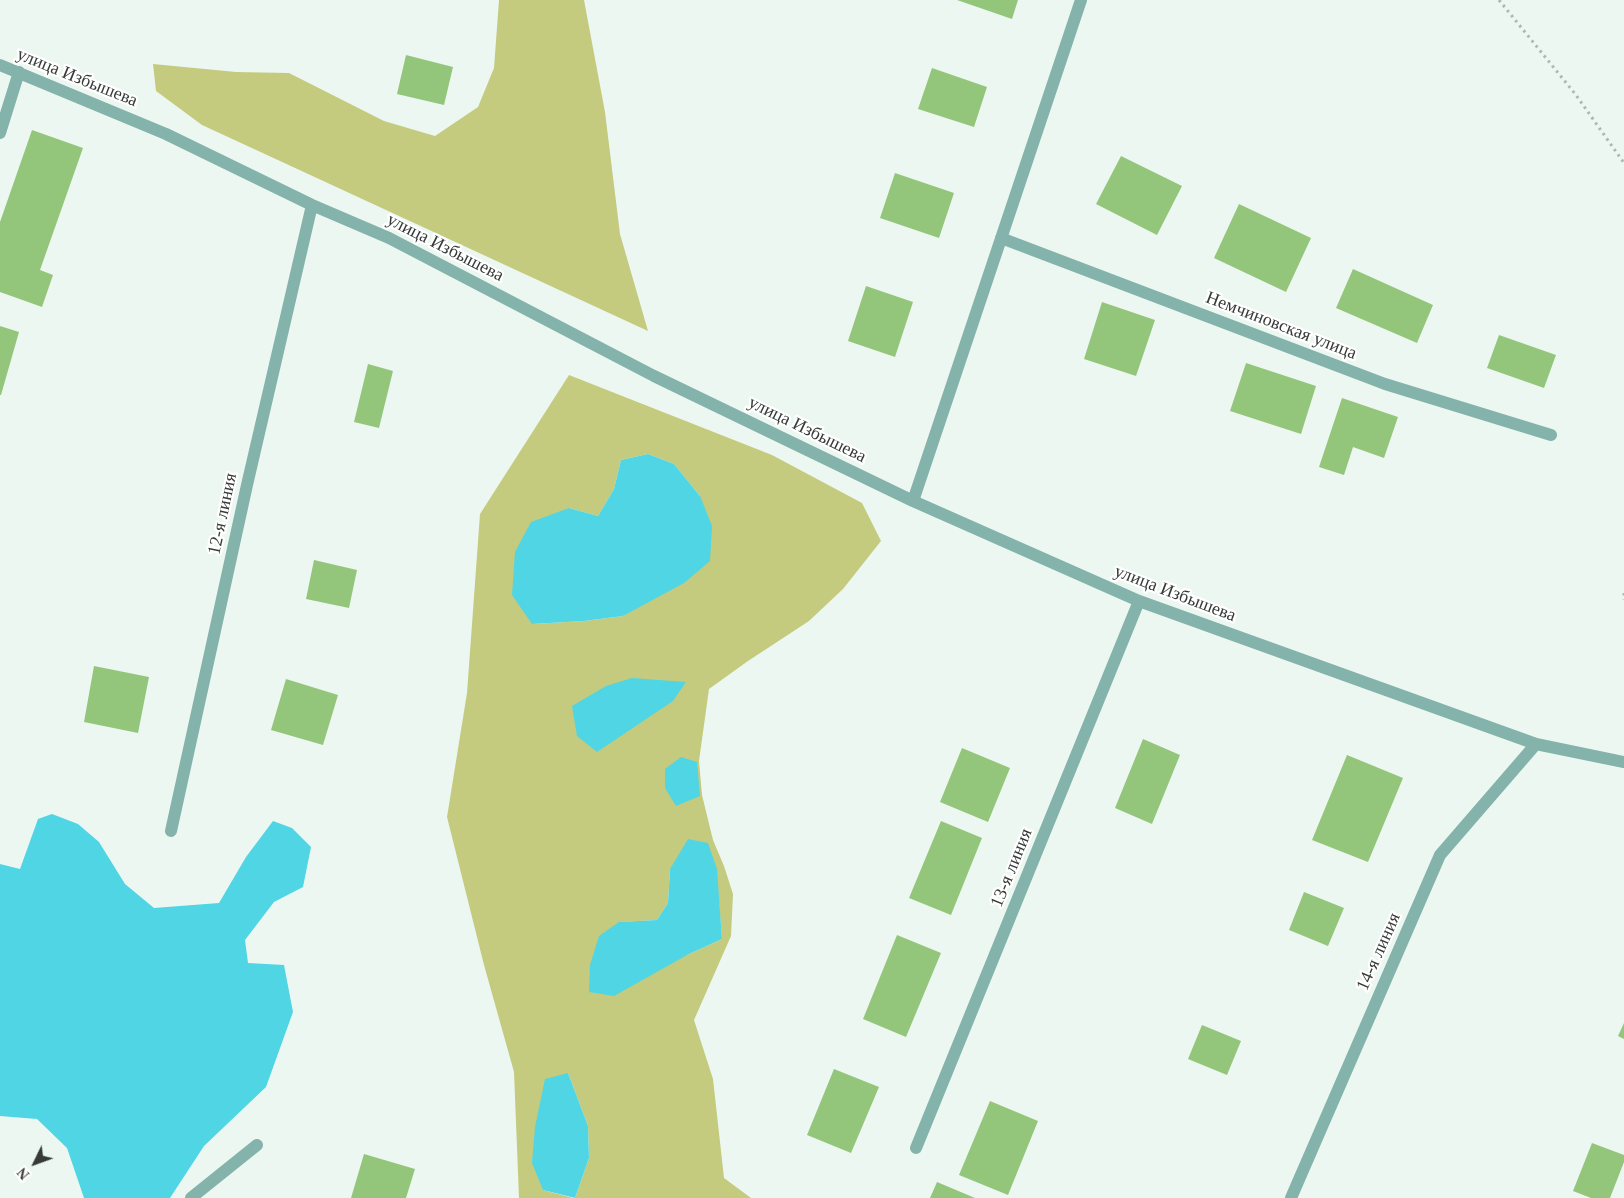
<!DOCTYPE html>
<html>
<head>
<meta charset="utf-8">
<style>
	body { margin:0 }
	#map { position:relative; width:1624px; height:1198px; overflow:hidden; background:#edf7f1; font-family:"Times New Roman",serif }
	canvas { display:block }
	.north { position:absolute; left:10px; top:1138px; width:50px; height:50px; -webkit-text-stroke:4px #fff; paint-order:stroke; rotate:228deg; font-size:14px; font-weight:700; line-height:20px; text-align:center; color:#363a38 }
	.north::after { content:''; display:block; margin:auto; width:18px; height:22px; background:#363a38; clip-path:polygon(50% 0,100% 100%,50% 72%,0 100%) }
</style>
</head>
<body>
<div id="map">
<canvas width="1624" height="1198"></canvas>
<div class="north">N</div>
</div>
<script>
const ctx = document.querySelector('canvas').getContext('2d');
ctx.lineJoin = 'round';
function paint(path, color) { ctx.fillStyle = color; ctx.fill(path, 'evenodd'); }
const poly = rows => new Path2D(rows.map(r => 'M' + r).join(''));
function stroke(path, color, width, dash) { ctx.strokeStyle = color; ctx.lineWidth = width; ctx.lineCap = dash ? 'butt' : 'round'; ctx.setLineDash(dash || []); ctx.stroke(path); }
function label(font, color, halo, rows, align = 'center') {
  ctx.font = font + ' "Times New Roman",serif'; ctx.lineWidth = 4.5; ctx.setLineDash([]); ctx.textBaseline = 'middle'; ctx.strokeStyle = halo; ctx.fillStyle = color; for (const [text, x, y, turn = 0] of rows) {
    ctx.save(); ctx.translate(x, y); ctx.rotate((+turn || 0) * Math.PI / 180); ctx.textAlign = isNaN(turn) ? turn : align; if (halo) ctx.strokeText(text, 0, 0); ctx.fillText(text, 0, 0); ctx.restore();
  }
}
paint(poly([
	[499,0,584,0,605,112,620,234,648,331,202,125,156,91,153,64,236,72,289,73,384,121,435,136,478,107,494,68],
	[569,375,772,455,862,503,881,541,843,589,809,621,748,661,709,689,699,761,702,795,713,840,724,866,733,894,731,936,694,1020,713,1079,724,1178,751,1198,575,1198,589,1158,588,1126,568,1073,543,1190,573,1198,519,1198,514,1072,484,965,447,817,467,693,480,514],
	[648,454,674,464,700,496,636,608,623,616,584,621,532,624,569,508,598,516,614,489,621,460],
	[670,869,719,902,722,939,687,955,620,922,657,920,668,903]
]), '#c4cb7f');
paint(poly([
	[648,454,674,464,700,496,712,526,710,561,684,583,623,616,584,621,532,624,512,595,515,552,531,522,569,508,598,516,614,489,621,460],
	[632,678,686,682,673,701,597,752,577,736,572,706,606,686],
	[681,757,697,762,700,796,676,806,665,788,665,769],
	[52,814,78,824,99,842,125,884,154,908,219,903,246,857,273,821,292,828,311,847,303,887,274,902,245,940,248,963,284,965,293,1012,266,1087,204,1146,170,1198,84,1198,67,1148,37,1119,0,1116,0,864,20,869,38,819],
	[688,839,708,843,717,869,722,939,687,955,614,996,589,992,590,965,599,936,619,922,657,920,668,903,670,869],
	[568,1073,588,1126,589,1158,575,1198,543,1190,532,1163,535,1127,545,1079]
]), '#4fd5e4');
paint(poly([
	[957,0,1018,0,1012,19],
	[406,55,453,67,444,105,397,94],
	[932,68,987,87,974,127,918,109],
	[32,130,83,148,40,270,53,275,42,307,0,292,0,222],
	[1121,156,1182,186,1157,235,1096,204],
	[895,173,954,193,939,238,880,218],
	[1239,204,1311,238,1286,292,1214,258],
	[1353,269,1433,305,1417,343,1336,308],
	[866,286,913,302,895,357,848,341],
	[1102,302,1155,320,1136,376,1084,359],
	[0,326,19,332,1,395,0,395],
	[1499,335,1556,355,1544,388,1487,368],
	[1246,363,1316,386,1301,434,1230,411],
	[368,364,393,371,379,428,354,422],
	[1342,398,1398,417,1384,458,1353,447,1344,475,1319,467],
	[314,560,357,570,349,608,306,599],
	[94,666,149,677,138,733,84,722],
	[286,679,338,695,323,745,271,730],
	[1143,739,1180,755,1152,824,1115,808],
	[962,748,1010,768,988,822,940,802],
	[1347,755,1403,778,1368,862,1312,840],
	[941,821,982,838,951,915,909,898],
	[1304,892,1344,908,1328,946,1289,930],
	[897,935,941,953,906,1037,863,1019],
	[1624,1023,1624,1039,1618,1036],
	[1202,1025,1241,1041,1227,1075,1188,1059],
	[834,1069,879,1087,851,1153,807,1135],
	[990,1101,1038,1121,1008,1195,959,1175],
	[1592,1143,1624,1155,1624,1162,1610,1198,1591,1198,1573,1191],
	[364,1154,415,1169,406,1198,351,1198],
	[937,1182,975,1198,930,1198]
]), '#93c67b');
stroke(poly([
	[1499,0,1576,95,1624,163],
	[1624,593,1624,600]
]), '#afb7b2', 3, [2.5, 4]);
stroke(poly([
	[191,1198,257,1145]
]), '#83b3aa', 12);
stroke(poly([
	[0,65,166,134,312,205,389,238,654,376,913,501,1139,601,1536,744,1624,762],
	[0,133,19,72],
	[1001,238,1385,384,1551,435],
	[913,501,1081,0],
	[171,831,247,485,312,205],
	[916,1148,1139,601],
	[1291,1198,1440,855,1536,744]
]), '#83b3aa', 12);
label('18px', '#363a38', '#fff', [
	["улица Избышева",77,78,22],
	["улица Избышева",445,248,27],
	["Немчиновская улица",1281,326,21],
	["улица Избышева",807,430,26],
	["12-я линия",223,514,-78],
	["улица Избышева",1175,594,21],
	["13-я линия",1012,868,-68],
	["14-я линия",1379,952,-66]
]);
</script>
</body>
</html>
